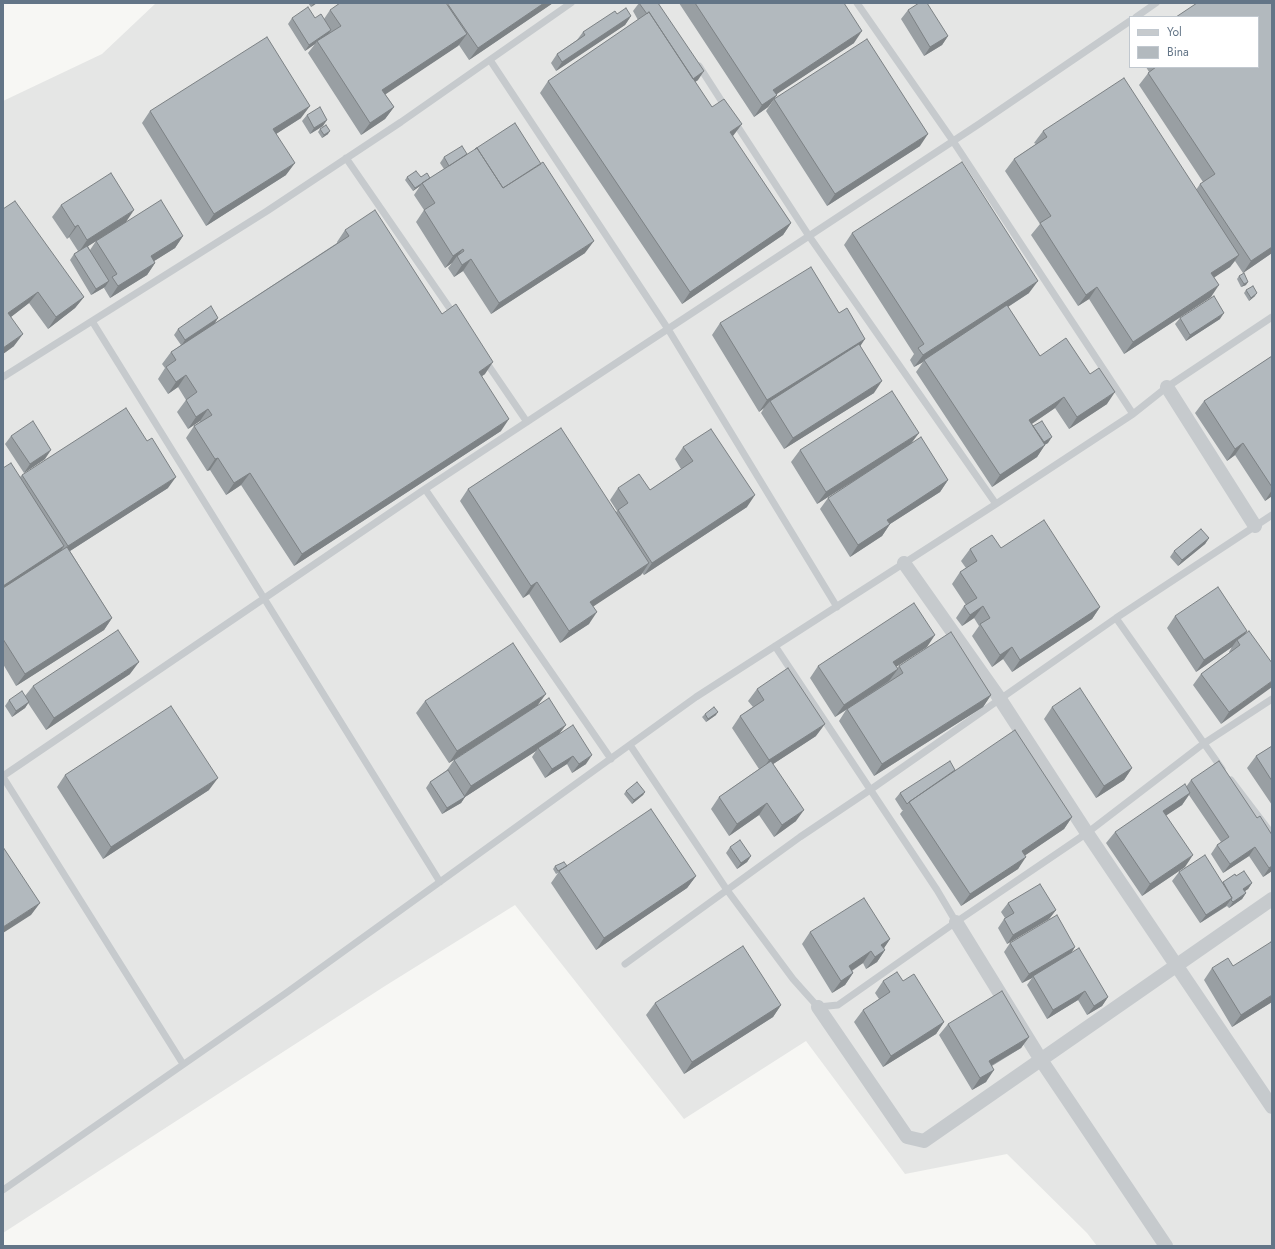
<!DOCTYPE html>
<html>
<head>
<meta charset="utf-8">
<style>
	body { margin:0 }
	#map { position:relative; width:1275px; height:1249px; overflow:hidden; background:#f7f7f4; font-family:Jost,sans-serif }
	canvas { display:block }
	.frame { position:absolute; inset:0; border:4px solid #637587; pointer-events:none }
	.legend { position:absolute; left:1129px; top:16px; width:130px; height:52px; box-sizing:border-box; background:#fff; border:1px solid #c1c8cf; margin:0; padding:5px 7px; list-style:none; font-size:12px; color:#637587 }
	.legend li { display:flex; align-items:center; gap:8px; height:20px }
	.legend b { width:20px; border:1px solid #c1c8cf }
</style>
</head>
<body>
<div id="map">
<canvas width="1275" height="1249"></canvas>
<div class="frame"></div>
<ul class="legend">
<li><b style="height:5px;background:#c6cacd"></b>Yol</li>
<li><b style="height:11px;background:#b2b9be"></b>Bina</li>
</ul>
</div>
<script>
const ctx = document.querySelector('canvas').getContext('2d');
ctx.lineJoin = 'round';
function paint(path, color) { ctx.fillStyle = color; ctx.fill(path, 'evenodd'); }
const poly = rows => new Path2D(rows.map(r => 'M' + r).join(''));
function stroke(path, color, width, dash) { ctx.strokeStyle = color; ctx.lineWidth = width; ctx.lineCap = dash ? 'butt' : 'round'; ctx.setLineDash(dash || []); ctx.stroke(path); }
paint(poly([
	[156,3,1272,3,1272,1246,1097,1246,1087,1233,1007,1154,905,1174,806,1041,684,1119,515,905,385,986,3,1233,3,101,102,54],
	[1130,17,1258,17,1258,67,1130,67]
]), '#e5e6e5');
stroke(poly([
	[857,3,953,141,1133,414],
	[1136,17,1156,3],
	[490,60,668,329,837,607],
	[699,66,726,108],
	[734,121,809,236,996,504],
	[346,158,455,316],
	[92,321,440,882],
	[484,359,527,422],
	[3,377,267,211,401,122,571,3],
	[425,489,611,759],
	[1116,618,1222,769],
	[775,646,937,890,956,922],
	[630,745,727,890,793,979,818,1007,838,1005,956,922,1087,833,1203,744,1272,699],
	[3,776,425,489,979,124,1130,21],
	[3,777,183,1064],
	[1231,780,1272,834],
	[625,964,800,837,870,790,1116,618,1272,515],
	[3,1190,286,993,696,697,996,504,1133,414,1167,387,1272,317]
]), '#c6cacd', 7);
stroke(poly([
	[1167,387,1255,526],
	[904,563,1000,699,1087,833,1272,1107],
	[956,922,1041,1060,1166,1246],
	[818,1007,907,1137,924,1141,1272,899]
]), '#c6cacd', 14);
paint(poly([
	[308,3,317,3,311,7],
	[553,3,469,60,459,45,385,94,394,107,385,119,361,135,308,53,315,44,305,51,288,24,292,18,315,18,324,19,330,10],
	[639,3,658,3,698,80,695,82,791,223,783,235,682,304,540,93,548,81,638,20,633,11],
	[679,3,844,3,854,43,776,94,777,95,768,107,754,117],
	[908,10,948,36,942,45,924,56,901,19],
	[617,14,631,16,625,25,556,71,551,63,557,54,577,40,583,32],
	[1146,67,1258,67,1272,253,1243,273,1235,261,1230,267,1214,277,1211,297,1124,354,1089,299,1078,306,1031,235,1040,224,1005,171,1014,159,1036,144,1034,143,1043,131,1196,190,1200,184,1203,182,1139,85,1149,72],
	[774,99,920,146,827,206,766,111],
	[150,111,301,118,276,134,286,175,206,226,142,123],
	[307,115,323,126,310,134,302,121],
	[320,129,328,134,322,138,318,132],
	[467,154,585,253,491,314,463,271,454,277,448,268,452,263,445,268,416,222,424,210,414,195,420,186,413,191,405,180,407,177,430,178,444,169,440,163,444,157],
	[61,205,126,222,183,236,175,248,154,261,155,263,147,275,110,298,104,288,105,287,91,295,70,260,74,254,78,251,69,237,67,239,52,217],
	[96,241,90,250,88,246],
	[3,209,84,297,75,308,48,329,29,303,11,317,14,346,3,354],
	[345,230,442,314,485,374,482,376,501,431,294,566,241,485,226,495,210,470,207,471,186,438,194,426,200,422,200,421,188,429,177,412,186,400,178,387,168,394,158,379,165,368,162,364,171,352,181,345,174,335,178,329,218,318,215,323,337,243,337,242],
	[852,233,1029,293,1008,307,1040,356,1107,404,1069,429,1055,408,1032,424,1048,443,1045,444,1037,457,992,487,916,372,923,362,914,367,910,360,914,354,844,245],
	[1239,276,1246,285,1241,287,1237,279],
	[1246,290,1255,296,1249,301,1244,293],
	[1180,318,1220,319,1186,341,1175,324],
	[720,323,860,347,874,393,784,449,761,413,764,408,759,412,712,335],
	[1272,356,1272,496,1265,501,1235,455,1227,461,1195,413,1204,401],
	[11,436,45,459,24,473,5,444],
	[912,443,948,480,940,492,890,524,882,536,850,557,820,509,828,498,853,481,817,504,791,462,800,450],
	[683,447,747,507,644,575,642,573,641,575,593,606,589,624,560,643,529,594,523,598,460,501,468,489,616,512,617,511,610,500,618,488,650,490,681,469,675,459],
	[3,468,20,477,22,475,168,488,70,551,112,618,104,630,16,686,3,664],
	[1209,538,1205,544,1178,566,1170,557,1174,551],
	[1001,548,1100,607,1092,619,1012,672,1003,659,992,667,972,636,979,626,974,618,962,626,956,618,964,606,966,605,952,584,960,572,966,568,961,561,970,549],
	[1175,616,1244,635,1272,663,1221,724,1193,685,1201,674,1229,653,1229,652,1232,647,1196,672,1167,628],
	[927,647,896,667,897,668,899,666,991,695,983,707,874,776,839,721,846,710,835,717,810,678,818,666],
	[130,674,46,730,28,703,25,708,12,717,5,706,9,700,25,696,33,686],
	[757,689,816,736,773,764,796,821,774,837,759,815,729,836,711,809,719,797,759,769,732,728,740,716,753,707,748,701],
	[425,701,537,706,449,763,416,713],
	[1052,707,1132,768,1124,780,1096,798,1044,719],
	[705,714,716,715,706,722,702,717],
	[559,734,586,764,572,773,567,764,545,778,532,757,536,751,465,797,461,803,442,814,426,788,430,782,447,770,454,760],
	[1272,746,1272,805,1247,768,1256,756],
	[955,770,1072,817,1064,829,1025,855,1018,869,961,906,900,814,903,810,902,810,895,799,900,793],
	[65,775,209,790,103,859,57,787],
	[1191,780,1257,818,1272,835,1272,871,1263,877,1249,856,1223,873,1211,854,1217,845,1221,842,1189,795,1182,805,1166,815,1185,867,1142,896,1106,843,1115,832,1186,787],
	[626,791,645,792,643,795,632,804,624,794],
	[730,847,751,856,747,862,737,869,726,853],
	[555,866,567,866,696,876,687,888,596,950,551,883,558,873,556,874,553,869],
	[1179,872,1223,882,1236,876,1252,883,1248,889,1245,891,1246,893,1242,899,1229,908,1227,906,1200,923,1172,881],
	[1008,903,1056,910,1049,919,1007,944,998,928,1004,919,1005,918,1001,912],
	[810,932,890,939,884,948,885,950,877,962,866,969,863,963,852,971,853,973,845,985,832,993,802,944],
	[1010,943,1075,947,1071,953,1108,997,1102,1006,1087,1015,1078,1000,1047,1019,1027,985,1032,978,1022,983,1004,952],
	[1233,966,1272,1002,1232,1027,1204,980,1212,968],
	[883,981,903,981,944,1022,936,1034,883,1067,854,1022,863,1010,879,999,875,993],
	[655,1003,781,1005,773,1017,684,1074,646,1015],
	[948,1024,1029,1037,1021,1048,992,1066,986,1082,972,1090,939,1035]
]), '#999fa3');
paint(poly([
	[314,3,317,3,311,7],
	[544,3,553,3,469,60,478,48],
	[631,16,625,25,556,71,562,62],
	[331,30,327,36,317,41,315,44,305,51,309,45],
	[862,31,854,43,765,102,773,90],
	[467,34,458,46,374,102,382,90],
	[948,36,942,45,924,56,930,47],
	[704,71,698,80,685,89,691,80],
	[777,95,768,107,754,117,762,105],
	[310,106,301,118,265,141,273,129],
	[394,107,385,119,361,135,370,123],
	[327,120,323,126,310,134,314,128],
	[742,124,733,136,722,144,730,132],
	[330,131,328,134,322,138,324,135],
	[928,134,920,146,827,206,835,194],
	[295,163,286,175,206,226,214,214],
	[422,183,420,186,413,191,415,188],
	[134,210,126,222,79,252,87,240],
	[791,223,783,235,682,304,690,292],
	[78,225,69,237,67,239,75,227],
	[183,236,175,248,143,268,151,256],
	[594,241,585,253,491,314,499,303],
	[1272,247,1272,253,1243,273,1251,261],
	[463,249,457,257,457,256,452,263,445,268,453,256],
	[1239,255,1230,267,1203,285,1211,273],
	[471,259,463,271,454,277,462,265],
	[155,263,147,275,110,298,118,286],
	[109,281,105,287,91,295,96,289],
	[1038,281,1029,293,925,361,924,360,923,362,914,367,923,355],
	[1248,282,1246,285,1241,287,1244,284],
	[1219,285,1211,297,1124,354,1133,342],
	[1097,287,1089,299,1078,306,1086,295],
	[38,292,29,303,3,323,8,313],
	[1257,293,1255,296,1249,301,1251,298],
	[84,297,75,308,48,329,56,317],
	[1224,313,1220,319,1186,341,1190,335],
	[218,318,214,324,181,346,185,340],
	[23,334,14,346,3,354,3,348],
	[865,339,857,351,770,401,764,408,759,412,767,400],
	[493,362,485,374,470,384,479,372],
	[186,375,178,387,168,394,176,382],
	[882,381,874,393,784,449,793,438],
	[1115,392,1107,404,1069,429,1077,417],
	[1064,397,1055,408,1021,431,1029,420],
	[208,409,200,421,188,429,196,417],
	[509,419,501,431,294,566,302,554],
	[919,433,910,445,817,504,826,492],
	[1052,437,1048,443,1036,450,1041,444],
	[1243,443,1235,455,1227,461,1235,449],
	[1045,445,1037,457,992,487,1000,475],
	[51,450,45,459,24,473,30,464],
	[218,458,210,470,207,471,215,459],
	[250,473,241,485,226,495,234,483],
	[176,477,168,488,59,558,68,546],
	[948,480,940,492,890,524,882,536,850,557,858,545,887,520],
	[1272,490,1272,496,1265,501],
	[755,495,747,507,644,575,652,563],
	[1209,538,1205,544,1178,566,1182,560],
	[64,546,56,558,3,592,3,586],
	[649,563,641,575,582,614,590,602],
	[537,582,529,594,523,598,531,586],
	[983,606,974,618,962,626,970,615],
	[1100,607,1092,619,1012,672,1020,660],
	[597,612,589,624,560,643,569,631],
	[112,618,104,630,16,686,25,674],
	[1247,631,1239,643,1237,640,1232,647,1196,672,1204,660],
	[935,635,927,647,885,674,893,662],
	[1012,647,1003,659,992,667,1000,655],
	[139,662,130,674,46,730,54,718],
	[898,669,889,681,835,717,844,705],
	[1272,681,1272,687,1221,724,1229,712],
	[546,694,537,706,449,763,457,751],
	[991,695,983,707,874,776,882,764],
	[29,702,25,708,12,717,16,711],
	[718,712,716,715,706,722,708,719],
	[825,724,816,736,761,772,769,760],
	[566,725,557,737,538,748,536,751,465,797,461,803,442,814,447,808,463,798,471,786],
	[592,755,586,764,572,773,579,764],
	[573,756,567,764,545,778,552,769],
	[1132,768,1124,780,1096,798,1104,786],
	[218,778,209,790,103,859,111,847],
	[645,792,643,795,632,804,634,800],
	[1190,793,1182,805,1155,823,1163,811],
	[767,803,759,815,729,836,737,824],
	[804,810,796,821,774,837,782,825],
	[1072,817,1064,829,1014,863,1022,851],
	[1255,847,1249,856,1223,873,1230,864],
	[1193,855,1185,867,1142,896,1150,884],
	[751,856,747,862,737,869,741,863],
	[1026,857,1018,869,961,906,970,894],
	[1272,866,1272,871,1263,877,1269,868],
	[696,876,687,888,596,950,604,938],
	[1252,883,1248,889,1239,895,1243,889],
	[1246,893,1242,899,1229,908,1233,902],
	[1232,898,1226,906,1200,923,1206,915],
	[40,903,31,915,3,933,3,927],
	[1056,910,1049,919,1007,944,1013,935],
	[890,939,882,951,881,945],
	[1075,947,1069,956,1033,976,1032,978,1022,983,1029,974],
	[885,950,877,962,866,969,875,957],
	[871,951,863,963,840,978,849,966],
	[853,973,845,985,832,993,841,981],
	[1085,991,1078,1000,1047,1019,1053,1010],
	[1272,995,1272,1002,1232,1027,1241,1015],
	[1108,997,1102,1006,1087,1015,1094,1006],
	[781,1005,773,1017,684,1074,692,1062],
	[944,1022,936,1034,883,1067,891,1056],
	[1029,1037,1021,1048,980,1072,989,1061],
	[994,1070,986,1082,972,1090,980,1078]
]), '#7d8285');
const building = poly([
	[340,3,446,3,467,34,382,90,394,107,370,123,317,41,341,26,330,10,340,3],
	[447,3,544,3,478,48,447,3],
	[639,3,658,3,704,71,693,79,649,12,647,14,639,3],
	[695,3,844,3,862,31,773,90,777,95,762,105,695,3],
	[919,3,927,3,948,36,930,47,908,10,919,3],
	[1197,3,1272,3,1272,247,1251,261,1200,184,1215,174,1148,73,1156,67,1258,67,1258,17,1176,17,1197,3],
	[308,7,315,18,321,14,331,30,309,45,292,18,308,7],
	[626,8,631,16,562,62,557,54,585,35,583,32,615,11,617,14,626,8],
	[649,12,712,107,724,99,742,124,730,132,791,223,690,292,548,81,649,12],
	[267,37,310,106,273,129,295,163,214,214,150,111,267,37],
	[867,39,928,134,835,194,774,99,867,39],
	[1124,78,1239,255,1211,273,1219,285,1133,342,1097,287,1086,295,1040,223,1051,216,1014,159,1047,137,1043,131,1124,78],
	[320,107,327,120,314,128,307,115,320,107],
	[515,123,541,164,503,188,477,148,475,149,515,123],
	[326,125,330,131,324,135,320,129,326,125],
	[462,146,467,154,449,166,444,157,462,146],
	[477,148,503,188,543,162,594,241,499,303,471,259,462,265,457,256,464,251,463,249,453,256,424,210,435,203,422,183,477,148],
	[962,162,1038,281,923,355,918,348,924,344,852,233,962,162],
	[416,171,421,177,427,173,430,178,415,188,407,177,416,171],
	[111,173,134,210,87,240,78,225,75,227,61,205,111,173],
	[161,200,183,236,151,256,155,263,118,286,112,277,117,274,96,241,161,200],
	[15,201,84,297,56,317,38,292,8,313,23,334,3,348,3,209,15,201],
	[375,210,442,314,456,304,493,362,479,372,509,419,302,554,250,473,234,483,218,458,215,459,194,426,212,415,208,409,196,417,186,400,197,392,186,375,176,382,166,367,176,360,171,352,349,236,345,230,375,210],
	[87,246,109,281,96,289,74,254,87,246],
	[811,267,839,313,847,308,865,339,767,400,720,323,811,267],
	[1244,273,1248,282,1244,284,1239,276,1244,273],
	[1253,286,1257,293,1251,298,1246,290,1253,286],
	[1214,296,1224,313,1190,335,1180,318,1214,296],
	[1007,305,1040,356,1066,338,1090,374,1099,368,1115,392,1077,417,1064,397,1029,420,1045,445,1000,475,924,360,1007,305],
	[211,306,218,318,185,340,178,329,211,306],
	[859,344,882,381,793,438,770,401,859,344],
	[1272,356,1272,487,1243,443,1235,449,1204,401,1272,356],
	[892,391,919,433,826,492,800,450,892,391],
	[126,408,147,441,152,438,176,477,68,546,22,475,126,408],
	[33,421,51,450,30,464,11,436,33,421],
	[1042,421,1052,437,1044,442,1033,426,1042,421],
	[561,428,649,563,590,602,597,612,569,631,537,582,531,586,468,489,561,428],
	[711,429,755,495,652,563,618,510,628,503,618,488,639,474,650,490,693,461,683,447,711,429],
	[921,437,948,480,887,520,890,524,858,545,828,498,921,437],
	[11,463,64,546,3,586,3,468,11,463],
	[1044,520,1100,607,1020,660,1012,647,1000,655,980,624,990,618,983,606,970,615,964,606,977,598,960,572,977,561,970,549,992,535,1001,548,1044,520],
	[1201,529,1209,538,1182,560,1174,551,1201,529],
	[67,547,112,618,25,674,3,639,3,588,67,547],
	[1218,587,1247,631,1204,660,1175,616,1218,587],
	[914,603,935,635,893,662,898,669,844,705,818,666,914,603],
	[118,630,139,662,54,718,33,686,118,630],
	[1249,631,1272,663,1272,681,1229,712,1201,674,1240,645,1237,640,1249,631],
	[951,632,991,695,882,764,847,709,903,673,899,666,951,632],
	[513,643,546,694,457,751,425,701,513,643],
	[788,668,825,724,769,760,740,716,764,700,757,689,788,668],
	[1080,688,1132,768,1104,786,1052,707,1080,688],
	[22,691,29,702,16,711,9,700,22,691],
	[549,698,566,725,471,786,454,760,549,698],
	[171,706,218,778,111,847,65,775,171,706],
	[714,707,718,712,708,719,705,714,714,707],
	[573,725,592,755,579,764,573,756,552,769,538,748,573,725],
	[1015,730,1072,817,1022,851,1026,857,970,894,909,802,1015,730],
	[1272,746,1272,781,1256,756,1272,746],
	[771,761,804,810,782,825,767,803,737,824,719,797,771,761],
	[950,761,955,770,909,802,907,804,900,793,950,761],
	[1219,761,1257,818,1260,816,1272,835,1272,866,1269,868,1255,847,1230,864,1217,845,1229,837,1191,780,1219,761],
	[448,770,465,797,447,808,430,782,448,770],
	[637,782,645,792,634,800,626,791,637,782],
	[1185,784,1190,793,1163,811,1193,855,1150,884,1115,832,1185,784],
	[651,809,696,876,604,938,559,871,651,809],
	[740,840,751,856,741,863,730,847,740,840],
	[3,847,40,903,3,927,3,847],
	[1205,855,1232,898,1206,915,1179,872,1205,855],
	[564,862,567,866,558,871,555,866,564,862],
	[1244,871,1252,883,1243,889,1246,893,1233,902,1231,900,1232,898,1223,882,1235,874,1236,876,1244,871],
	[1040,884,1056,910,1013,935,1004,919,1014,913,1008,903,1040,884],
	[864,898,890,939,881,945,885,950,875,957,871,951,849,966,853,973,841,981,810,932,864,898],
	[1057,915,1075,947,1029,974,1010,943,1057,915],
	[1271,942,1272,944,1272,995,1241,1015,1212,968,1228,958,1233,966,1271,942],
	[743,946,781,1005,692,1062,655,1003,743,946],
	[1079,948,1108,997,1094,1006,1085,991,1053,1010,1033,976,1079,948],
	[897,972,903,981,914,974,944,1022,891,1056,863,1010,890,992,883,981,897,972],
	[1002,991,1029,1037,989,1061,994,1070,980,1078,948,1024,1002,991]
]);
paint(building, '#b2b9be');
stroke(building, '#7d8285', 1);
</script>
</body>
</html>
